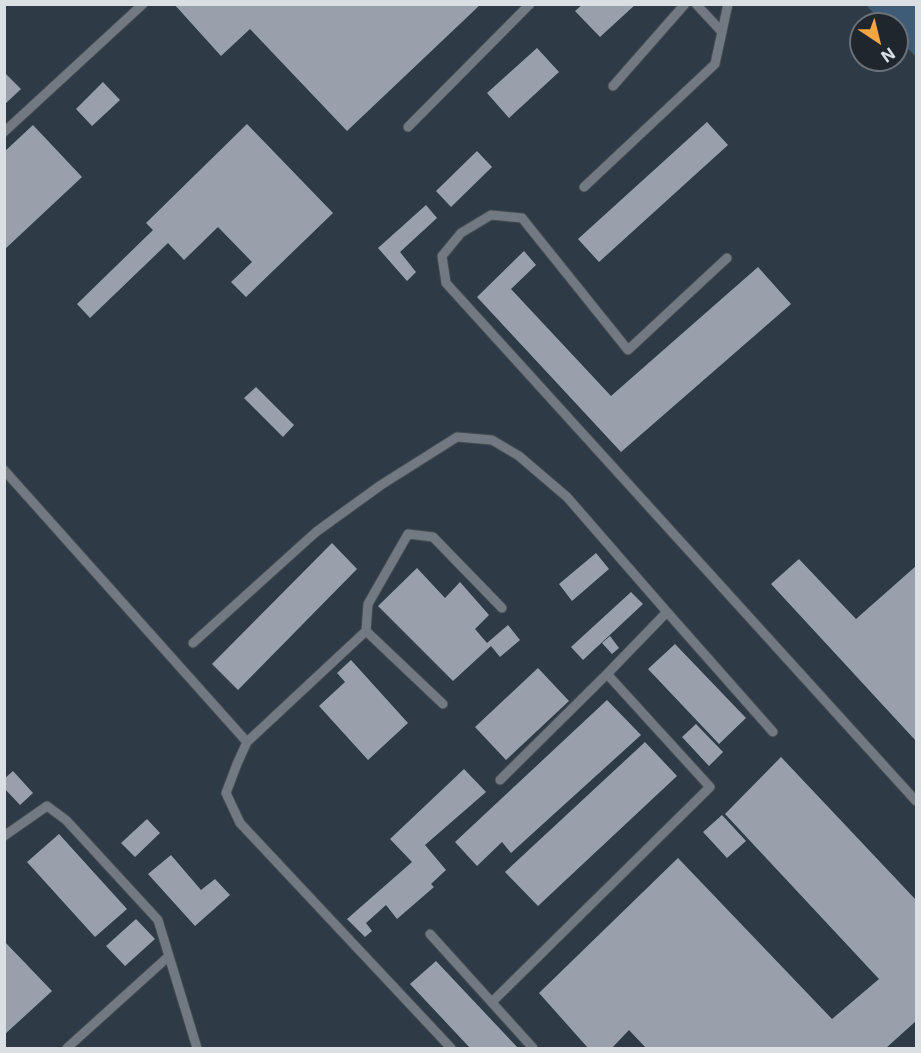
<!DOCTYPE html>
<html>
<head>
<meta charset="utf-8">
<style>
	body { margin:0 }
	#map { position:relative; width:921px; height:1053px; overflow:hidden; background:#293038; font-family:Inter,sans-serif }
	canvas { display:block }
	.frame { position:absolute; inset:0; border:6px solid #dadfe4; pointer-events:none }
	.north { position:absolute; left:849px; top:12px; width:60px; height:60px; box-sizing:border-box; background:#1f262e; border:2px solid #6a7077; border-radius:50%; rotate:145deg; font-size:16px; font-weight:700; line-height:24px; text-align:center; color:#dadfe4 }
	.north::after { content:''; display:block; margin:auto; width:21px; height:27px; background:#f2a541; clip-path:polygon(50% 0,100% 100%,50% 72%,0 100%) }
</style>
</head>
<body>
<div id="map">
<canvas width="921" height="1053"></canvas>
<div class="frame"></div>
<div class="north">N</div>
</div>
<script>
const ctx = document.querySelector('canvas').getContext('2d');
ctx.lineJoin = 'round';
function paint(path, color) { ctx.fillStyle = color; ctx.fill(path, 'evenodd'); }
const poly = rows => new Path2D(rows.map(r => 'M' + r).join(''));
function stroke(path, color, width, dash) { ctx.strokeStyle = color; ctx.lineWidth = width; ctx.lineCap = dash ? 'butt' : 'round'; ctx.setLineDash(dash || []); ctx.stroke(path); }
paint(poly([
	[5,5,916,5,916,1048,5,1048],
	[861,24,897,24,897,60,861,60]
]), '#2e3a46');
paint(poly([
	[866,5,916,5,916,57,897,37,897,24,884,24]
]), '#3e5b77');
paint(poly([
	[174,4,481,4,347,131,250,29,221,56],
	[583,4,636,4,600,37,575,11],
	[537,48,559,72,509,118,487,93],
	[6,74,21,89,4,105,4,75],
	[103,82,120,100,92,126,76,109],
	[707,122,728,145,599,262,578,239],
	[247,124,333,213,246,297,231,282,252,262,218,227,184,260,168,243,90,318,77,304,153,230,146,223],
	[33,125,82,177,4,250,4,152],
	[477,151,492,167,451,207,436,191],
	[426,205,437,218,400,252,416,272,407,281,378,248],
	[524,251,536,265,511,289,611,396,758,267,791,304,621,452,477,297],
	[256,387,294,425,283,437,244,398],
	[332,543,357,569,238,690,212,664],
	[596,553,609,569,572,601,559,584],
	[799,559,856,619,916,566,916,741,771,584],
	[417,568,445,598,460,582,489,615,475,629,487,643,508,625,520,640,500,657,491,646,453,681,378,606],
	[631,592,643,604,583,660,571,647],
	[610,636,619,648,612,654,602,643],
	[675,644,746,718,719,744,648,669],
	[351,660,408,723,368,760,319,706,345,682,337,673],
	[538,668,569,701,506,760,475,727],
	[607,700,641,735,511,853,502,842,477,866,455,842],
	[696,724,723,752,709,766,682,737],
	[645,742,677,776,538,906,505,872],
	[781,757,916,900,916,1021,886,1048,646,1048,629,1030,612,1048,588,1048,539,993,678,858,832,1019,879,979,725,814],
	[464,769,486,792,425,845,446,870,431,884,434,887,397,919,386,905,366,923,372,931,365,937,347,919,412,862,390,839],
	[13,771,33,793,20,805,4,788,4,779],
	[722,815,746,841,727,858,703,832],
	[147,819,160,833,135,857,121,843],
	[59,834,127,909,95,937,27,862],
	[171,855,201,890,215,879,230,895,195,926,148,874],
	[136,919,155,939,125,966,106,946],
	[4,941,52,991,4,1035],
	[436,961,518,1048,470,1048,410,984]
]), '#98a1ab');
const service = poly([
	[696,4,722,32],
	[613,86,685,4],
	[408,127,530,4],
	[4,132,143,4],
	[584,187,715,64,728,4],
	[727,258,628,350,522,218,491,215,461,233,442,256,446,283,916,801],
	[4,470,247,742],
	[667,612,773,732],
	[366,631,368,604,408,534,433,537,502,608],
	[193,643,316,532,381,485,457,437,492,440,519,456,567,497,667,612,607,674],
	[443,704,366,631,247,742,237,764,226,793,240,823,451,1048],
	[4,836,47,806,66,820,158,920,197,1048],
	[430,934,533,1048],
	[492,1002,710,787,607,674,500,780],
	[67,1048,169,956]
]);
stroke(service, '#454c52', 11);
stroke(service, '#717a83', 9);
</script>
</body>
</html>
